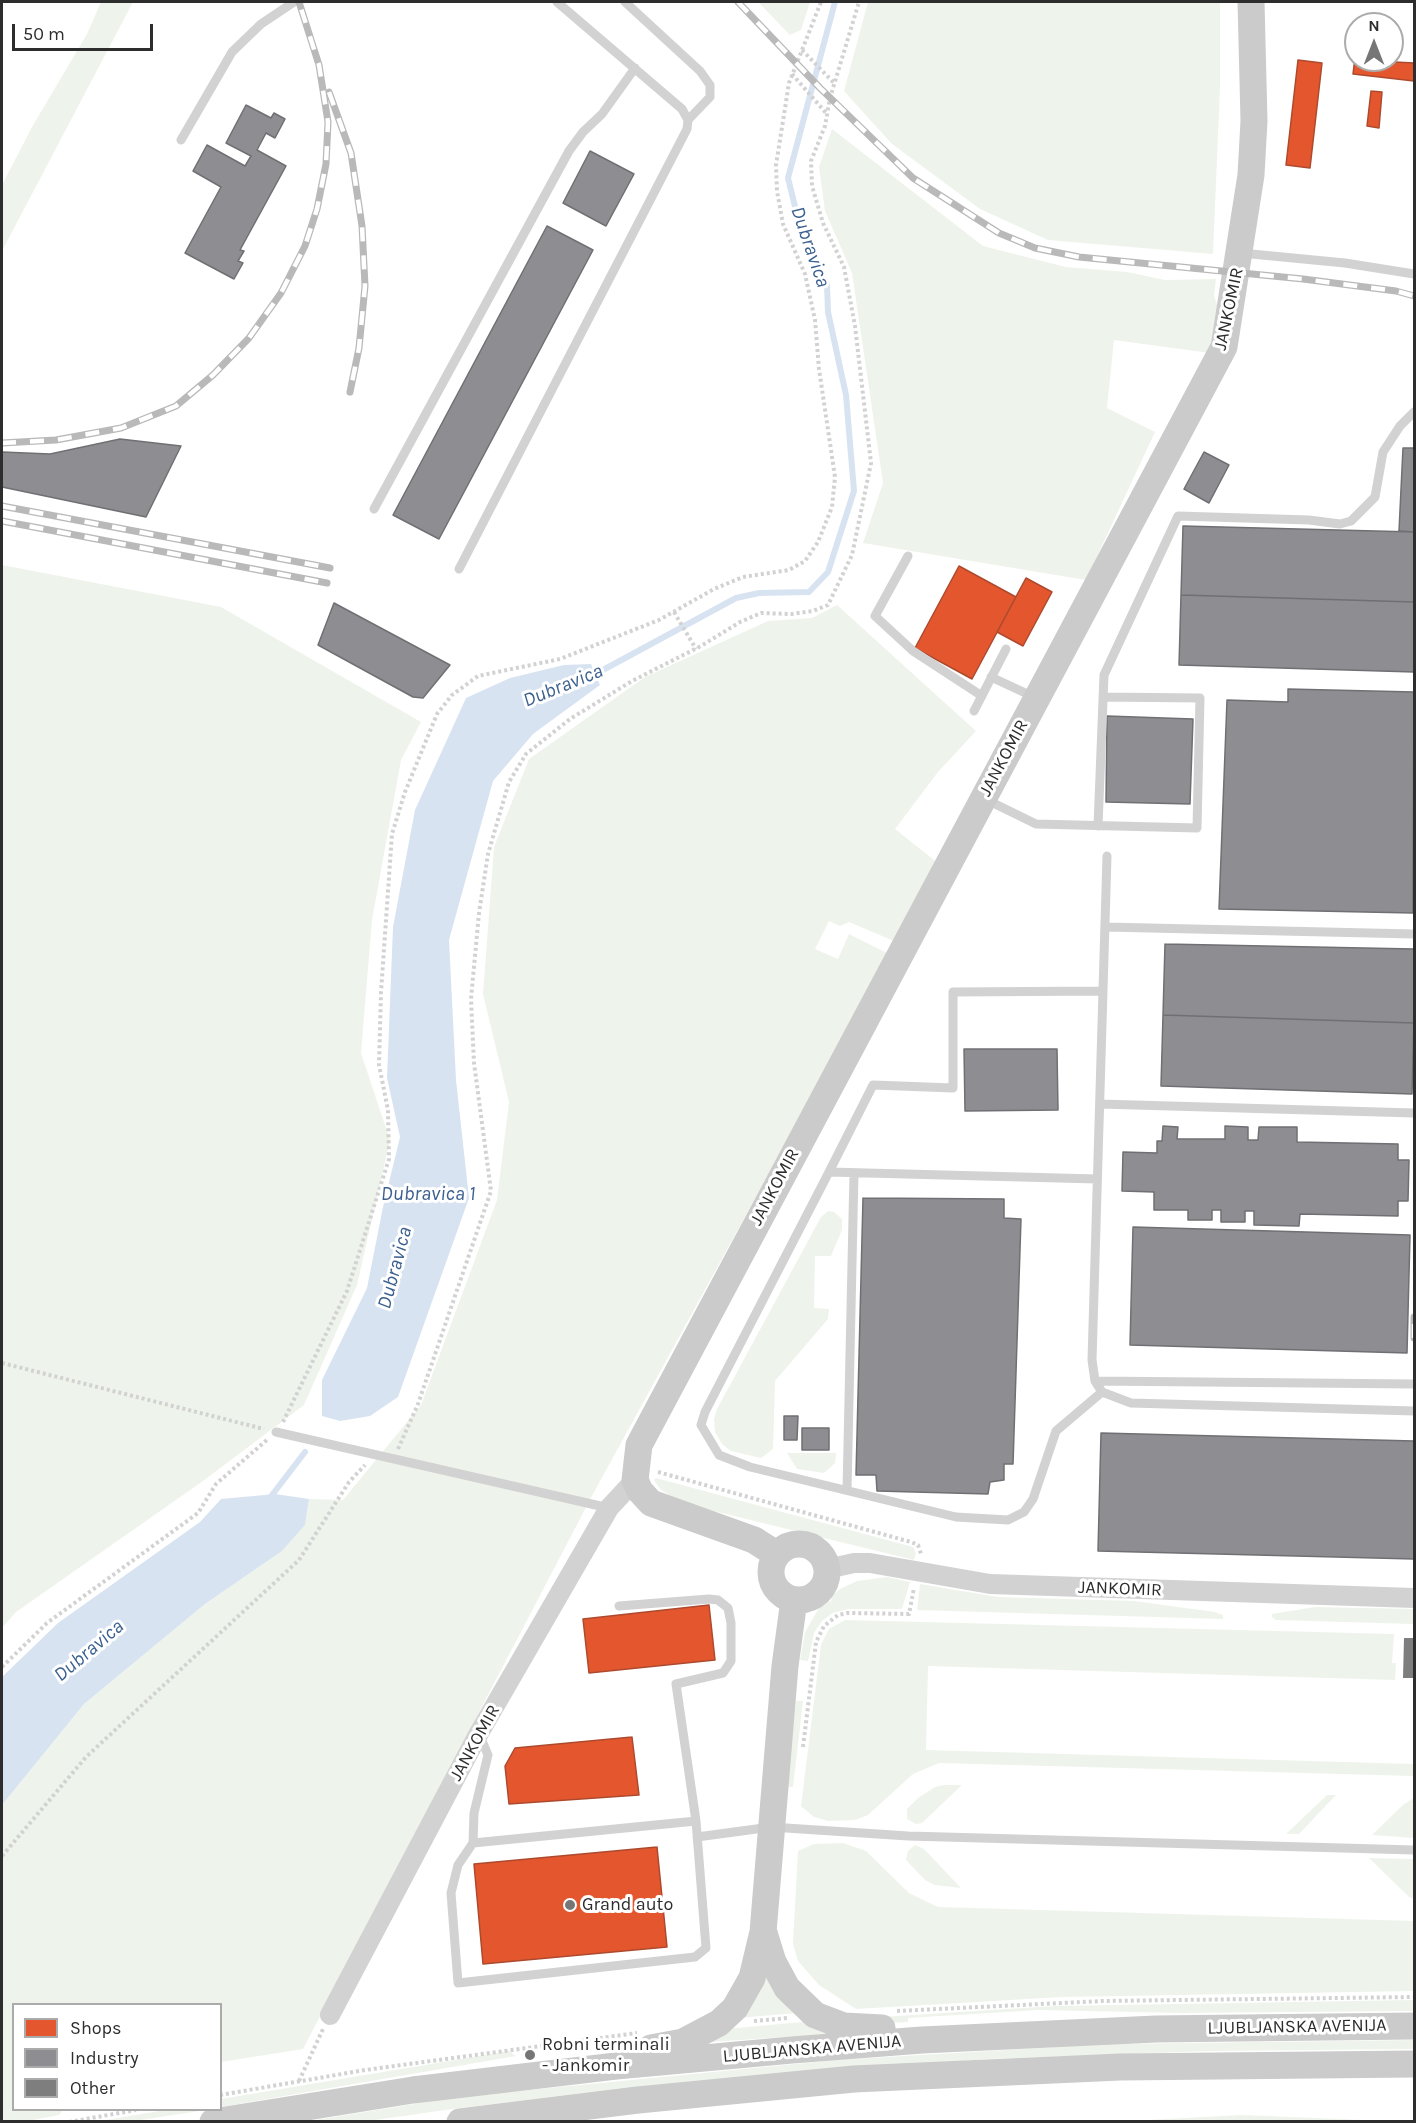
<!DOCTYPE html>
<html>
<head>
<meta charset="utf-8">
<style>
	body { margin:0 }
	#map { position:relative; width:1416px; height:2123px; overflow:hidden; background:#fff; font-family:Karla,sans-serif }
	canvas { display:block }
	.frame { position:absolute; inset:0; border:3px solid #2d2d2d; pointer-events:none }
	.legend { position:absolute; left:12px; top:2003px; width:210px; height:108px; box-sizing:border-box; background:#fff; border:2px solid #ababab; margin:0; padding:8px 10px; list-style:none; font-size:18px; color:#2d2d2d }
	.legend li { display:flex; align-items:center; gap:12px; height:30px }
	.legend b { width:30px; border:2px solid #ababab }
	.north { position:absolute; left:1344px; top:12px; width:60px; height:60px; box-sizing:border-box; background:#fff; border:2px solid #ababab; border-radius:50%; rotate:0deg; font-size:16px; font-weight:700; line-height:24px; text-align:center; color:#2d2d2d }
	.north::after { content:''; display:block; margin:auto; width:21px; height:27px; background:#767676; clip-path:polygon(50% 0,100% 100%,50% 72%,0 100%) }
	.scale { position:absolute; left:12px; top:24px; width:141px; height:27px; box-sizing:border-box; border:3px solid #2d2d2d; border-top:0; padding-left:8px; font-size:18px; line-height:21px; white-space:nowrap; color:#2d2d2d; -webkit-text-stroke:4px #fff; paint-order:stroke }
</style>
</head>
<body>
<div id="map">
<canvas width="1416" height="2123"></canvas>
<div class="frame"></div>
<ul class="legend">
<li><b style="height:16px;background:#e4572e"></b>Shops</li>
<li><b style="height:16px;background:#8d8d92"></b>Industry</li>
<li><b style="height:16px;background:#7e7e7e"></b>Other</li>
</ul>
<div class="north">N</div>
<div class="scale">50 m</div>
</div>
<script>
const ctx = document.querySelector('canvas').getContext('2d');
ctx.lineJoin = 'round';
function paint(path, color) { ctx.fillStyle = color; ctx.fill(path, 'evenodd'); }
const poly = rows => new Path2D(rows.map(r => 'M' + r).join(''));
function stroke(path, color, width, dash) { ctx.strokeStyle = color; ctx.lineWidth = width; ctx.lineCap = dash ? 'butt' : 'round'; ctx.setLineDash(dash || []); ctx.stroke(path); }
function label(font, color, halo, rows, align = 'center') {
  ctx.font = font + ' Karla,sans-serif'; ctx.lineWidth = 6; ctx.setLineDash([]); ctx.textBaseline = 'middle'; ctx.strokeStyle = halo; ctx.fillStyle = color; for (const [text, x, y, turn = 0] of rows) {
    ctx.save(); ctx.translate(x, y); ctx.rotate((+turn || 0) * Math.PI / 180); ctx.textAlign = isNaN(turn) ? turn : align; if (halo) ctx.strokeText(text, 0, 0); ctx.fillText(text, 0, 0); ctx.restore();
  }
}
paint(poly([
	[101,2,133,2,2,251,2,185,32,127,87,34],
	[758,2,810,2,801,30,790,35],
	[868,2,1220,2,1220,87,1213,254,1048,240,980,209,892,144,844,91],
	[832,129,983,246,1066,267,1127,272,1165,280,1216,279,1214,296,1220,313,1210,353,1114,340,1107,408,1155,432,1086,580,863,543,883,483,852,273,825,211,819,167],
	[2,565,221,607,421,722,401,760,372,920,361,1053,390,1140,357,1285,304,1405,203,1481,16,1612,2,1628],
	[837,605,976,731,938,772,895,829,939,864,896,942,849,922,840,926,829,921,815,949,838,959,849,934,889,954,593,1494,303,2049,221,2062,220,2004,14,2004,14,2110,63,2110,59,2115,28,2121,2,2122,2,1805,84,1704,205,1604,282,1551,305,1525,309,1499,343,1500,421,1405,497,1200,509,1102,483,994,494,847,529,759,645,677,768,621,812,618],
	[828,1211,834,1212,842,1219,842,1230,831,1256,815,1256,814,1308,829,1309,828,1319,775,1381,773,1449,761,1458,731,1451,722,1444,715,1432,714,1419,717,1409,821,1217],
	[787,1453,836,1453,835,1463,824,1473,797,1469],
	[656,1478,913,1547,916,1553,914,1560,681,1503,660,1489,654,1480],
	[887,1577,910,1582,902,1609,848,1609,833,1613,822,1621,814,1633,808,1661,800,1660,805,1632,819,1608,827,1600,831,1602,831,1597,840,1589,857,1581],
	[920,1584,998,1597,1134,1601,1215,1612,1223,1615,1223,1619,917,1610],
	[1315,1607,1414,1609,1414,1624,1276,1620,1272,1617,1272,1614],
	[845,1620,1394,1634,1392,1663,1396,1663,1395,1680,928,1666,926,1750,1414,1764,1414,1776,939,1763,913,1774,868,1815,855,1820,828,1821,814,1817,801,1806,821,1645,829,1629],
	[796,1701,803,1701,793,1787,789,1787,788,1775],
	[944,1785,962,1785,922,1823,916,1824,907,1819,907,1809,918,1798,935,1787],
	[1327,1795,1336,1795,1299,1834,1286,1834],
	[1414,1798,1414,1838,1372,1835,1404,1804],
	[843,1843,866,1851,909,1893,938,1907,1414,1921,1414,1991,1062,1997,856,2009,819,1985,798,1961,793,1944,798,1851,814,1844],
	[915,1845,924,1849,961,1888,935,1885,925,1880,906,1860,908,1851],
	[1369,1858,1414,1859,1414,1899,1409,1897],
	[766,1974,798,2013,738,2018],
	[1414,2000,1414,2011,1181,2013,1038,2010,908,2018,908,2022,887,2023,849,2019,1055,2006],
	[813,2021,831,2034,710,2042,726,2029],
	[1414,2040,1414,2049,1210,2051,988,2059,840,2070,672,2084,460,2108,368,2121,303,2122,457,2097,836,2060,1107,2044],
	[509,2051,516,2056,221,2107,221,2099],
	[165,2110,206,2110,134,2121,100,2121],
	[1241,2115,1388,2121,1129,2121]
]), '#eef4eb');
paint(poly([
	[591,664,600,685,533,734,493,781,449,940,456,1080,469,1198,398,1397,370,1416,340,1421,322,1416,322,1380,367,1288,383,1207,400,1137,387,1078,393,927,415,810,466,698,510,678,564,665],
	[275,1494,309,1499,305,1525,282,1551,205,1604,84,1704,2,1805,2,1677,58,1623,200,1522,221,1499]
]), '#d8e3f1');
const shops = poly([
	[1356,50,1356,60,1414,63,1414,81,1353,74,1356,50],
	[1298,60,1322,63,1310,168,1286,165,1298,60],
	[1371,91,1382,92,1379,128,1367,126,1371,91],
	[959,566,1016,597,972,679,915,648,959,566],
	[1026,578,1052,592,1023,646,997,632,1026,578],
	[709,1605,715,1660,589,1673,583,1619,709,1605],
	[632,1737,639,1795,509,1804,505,1766,515,1748,632,1737],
	[657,1847,667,1947,483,1964,474,1864,657,1847]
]);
paint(shops, '#e4572e');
stroke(shops, '#ad4a2e', 1.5);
const industry = poly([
	[246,105,271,118,274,113,285,119,275,138,266,133,257,150,286,166,240,250,244,251,238,261,243,263,234,279,185,253,221,187,193,171,207,145,245,166,251,156,226,143,246,105],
	[590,151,634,174,606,226,563,203,590,151],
	[547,226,593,250,439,539,393,515,547,226],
	[120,439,181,446,146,517,2,487,2,452,50,454,120,439],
	[1403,448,1414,448,1414,532,1399,531,1403,448],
	[1204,452,1229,465,1209,503,1184,489,1204,452],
	[1183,526,1414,532,1414,602,1181,595,1183,526],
	[1181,595,1414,602,1414,672,1179,665,1181,595],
	[334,603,450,665,423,698,413,697,318,645,334,603],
	[1288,689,1414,692,1413,913,1219,909,1227,700,1288,702,1288,689],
	[1107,716,1193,719,1190,804,1106,802,1107,716],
	[1165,944,1414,949,1414,1023,1163,1015,1165,944],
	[1163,1015,1414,1023,1412,1094,1161,1086,1163,1015],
	[964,1049,1057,1049,1058,1110,965,1111,964,1049],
	[1163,1126,1178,1127,1177,1139,1225,1139,1225,1126,1248,1127,1248,1140,1258,1140,1259,1127,1297,1127,1297,1142,1398,1144,1398,1160,1409,1160,1408,1201,1398,1201,1398,1216,1300,1214,1299,1226,1254,1225,1254,1211,1245,1211,1245,1222,1221,1222,1221,1210,1212,1210,1212,1220,1188,1220,1188,1210,1154,1210,1154,1192,1122,1191,1123,1152,1157,1153,1157,1141,1162,1141,1163,1126],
	[863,1198,1004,1199,1004,1218,1021,1219,1013,1464,1004,1464,1004,1480,990,1482,988,1494,877,1491,876,1475,856,1475,863,1198],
	[1133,1227,1410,1235,1407,1353,1130,1345,1133,1227],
	[784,1416,798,1416,797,1440,784,1440,784,1416],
	[802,1428,829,1428,829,1450,802,1450,802,1428],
	[1101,1433,1414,1441,1414,1559,1098,1551,1101,1433]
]);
paint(industry, '#8d8d92');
stroke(industry, '#707074', 1.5);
stroke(poly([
	[590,677,736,598,759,593,809,592,828,572,854,491,846,395,828,312,827,285,802,235,788,178,835,2],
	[269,1499,305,1452]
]), '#d8e3f1', 6);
paint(poly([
	[1404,1638,1414,1638,1414,1678,1403,1678]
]), '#7e7e7e');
stroke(poly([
	[802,50,835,84],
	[792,74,826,113],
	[674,612,696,649],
	[2,1363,264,1429],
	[283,1422,347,1291,389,1159,388,1110,379,1065,381,992,392,834,405,792,437,714,452,695,478,676,560,659,659,620,714,589,743,577,789,570,805,561,818,542,832,507,835,477,819,369,815,320,805,274,783,224,777,191,776,165,789,83,821,2],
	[398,1449,418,1404,491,1191,474,1063,471,999,479,913,488,854,509,782,526,754,570,719,632,681,701,646,740,622,761,613,791,614,813,611,828,605,852,555,871,463,855,326,844,267,823,223,812,186,811,161,825,126,830,98,859,2],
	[658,1472,911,1542,918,1545,921,1554],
	[2,1667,47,1623,198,1513,216,1484,268,1439],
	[803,1747,816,1642,824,1626,838,1615,848,1613,909,1614,914,1588],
	[2,1856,86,1757,299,1560,349,1482,365,1465],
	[897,2011,1103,2001,1414,1997],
	[754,2021,788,2018],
	[299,2081,323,2029],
	[220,2095,365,2070,637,2033],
	[69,2122,136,2110]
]), '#d2d2d2', 4, [3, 3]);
stroke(poly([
	[625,2,700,71,710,85,710,97,688,120],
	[181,140,232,52,261,24,294,2],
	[1241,253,1345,263,1414,274],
	[374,509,569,151,583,132,602,114,635,68],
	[908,556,875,616,913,651,982,696],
	[459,569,687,129,688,120,682,109,557,2],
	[991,677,1034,697],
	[974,711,1006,649],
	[985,799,1036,824,1197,828,1200,698,1103,697],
	[1098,826,1104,675,1178,516,1309,520,1340,524,1351,521,1375,497,1383,452,1400,426,1414,412],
	[1107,856,1092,1360,1095,1381,1102,1392,1131,1403,1414,1411],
	[1105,927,1414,934],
	[1100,1104,1414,1113],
	[829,1172,873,1085,953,1088,953,992,1103,991],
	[1097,1179,829,1172,705,1412,701,1425,719,1455,750,1467,956,1517,1008,1520,1024,1512,1033,1499,1056,1431,1102,1392],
	[1095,1381,1414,1384],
	[276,1432,609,1508],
	[847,1490,854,1173],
	[480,1736,488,1755,474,1813,473,1843,696,1821],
	[697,1837,771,1827,908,1836,1414,1850],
	[473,1843,458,1865,451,1893,458,1983,695,1957,706,1948,696,1821,676,1684,723,1673,731,1661,731,1623,728,1608,718,1600,709,1599,619,1606]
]), '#d2d2d2', 9);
stroke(poly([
	[827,1569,854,1563,870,1563,990,1584,1414,1598],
	[330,2015,479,1733,609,1508,635,1480]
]), '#d2d2d2', 20);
stroke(poly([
	'771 1572a28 28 0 1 1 56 0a28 28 0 1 1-56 0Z',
	[776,1554,754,1540,651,1503,640,1491,635,1480,639,1445,1224,347,1251,175,1254,121,1251,2],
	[764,1933,773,1962,787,1988,815,2015,844,2026,882,2028],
	[651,2048,683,2042,719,2023,735,2008,752,1978,763,1932,785,1666,794,1600],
	[213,2122,413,2090,616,2066,792,2050,922,2040,1156,2029,1414,2026],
	[460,2122,638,2100,854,2079,1120,2067,1414,2064]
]), '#cbcbcb', 27);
const rail = poly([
	[738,2,820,88,913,178,999,233,1035,248,1079,257,1303,279,1396,291,1414,296],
	[329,92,351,153,362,226,365,286,359,348,350,392],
	[2,443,56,440,121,428,176,406,213,375,249,338,281,293,305,246,317,209,326,164,328,122,319,65,299,2],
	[2,506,330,568],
	[2,521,327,583],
	[1414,1338,1414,1317]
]);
stroke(rail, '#b9b9b9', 7);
stroke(rail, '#fff', 4.5, [14]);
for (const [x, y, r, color] of [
	[570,1905,6,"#767676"],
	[530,2055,6,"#767676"]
]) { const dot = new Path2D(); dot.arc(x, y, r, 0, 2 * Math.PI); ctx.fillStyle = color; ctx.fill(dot); stroke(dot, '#fff', 2); }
label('18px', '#2d2d2d', '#fff', [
	["JANKOMIR",1229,309,-78],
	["JANKOMIR",1004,758,-62],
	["JANKOMIR",775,1187,-62],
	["JANKOMIR",1120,1589,2],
	["JANKOMIR",475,1743,-61],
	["LJUBLJANSKA AVENIJA",1297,2027,-1],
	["LJUBLJANSKA AVENIJA",812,2049,-5]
]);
label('18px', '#2d2d2d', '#fff', [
	["Grand auto",582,1905],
	["Robni terminali",542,2045],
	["- Jankomir",542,2066]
], 'left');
label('italic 20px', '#3b608f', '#fff', [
	["Dubravica",810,247,71],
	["Dubravica",563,686,-22],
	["Dubravica 1",428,1194],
	["Dubravica",395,1268,-75],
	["Dubravica",89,1651,-40]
]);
</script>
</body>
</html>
